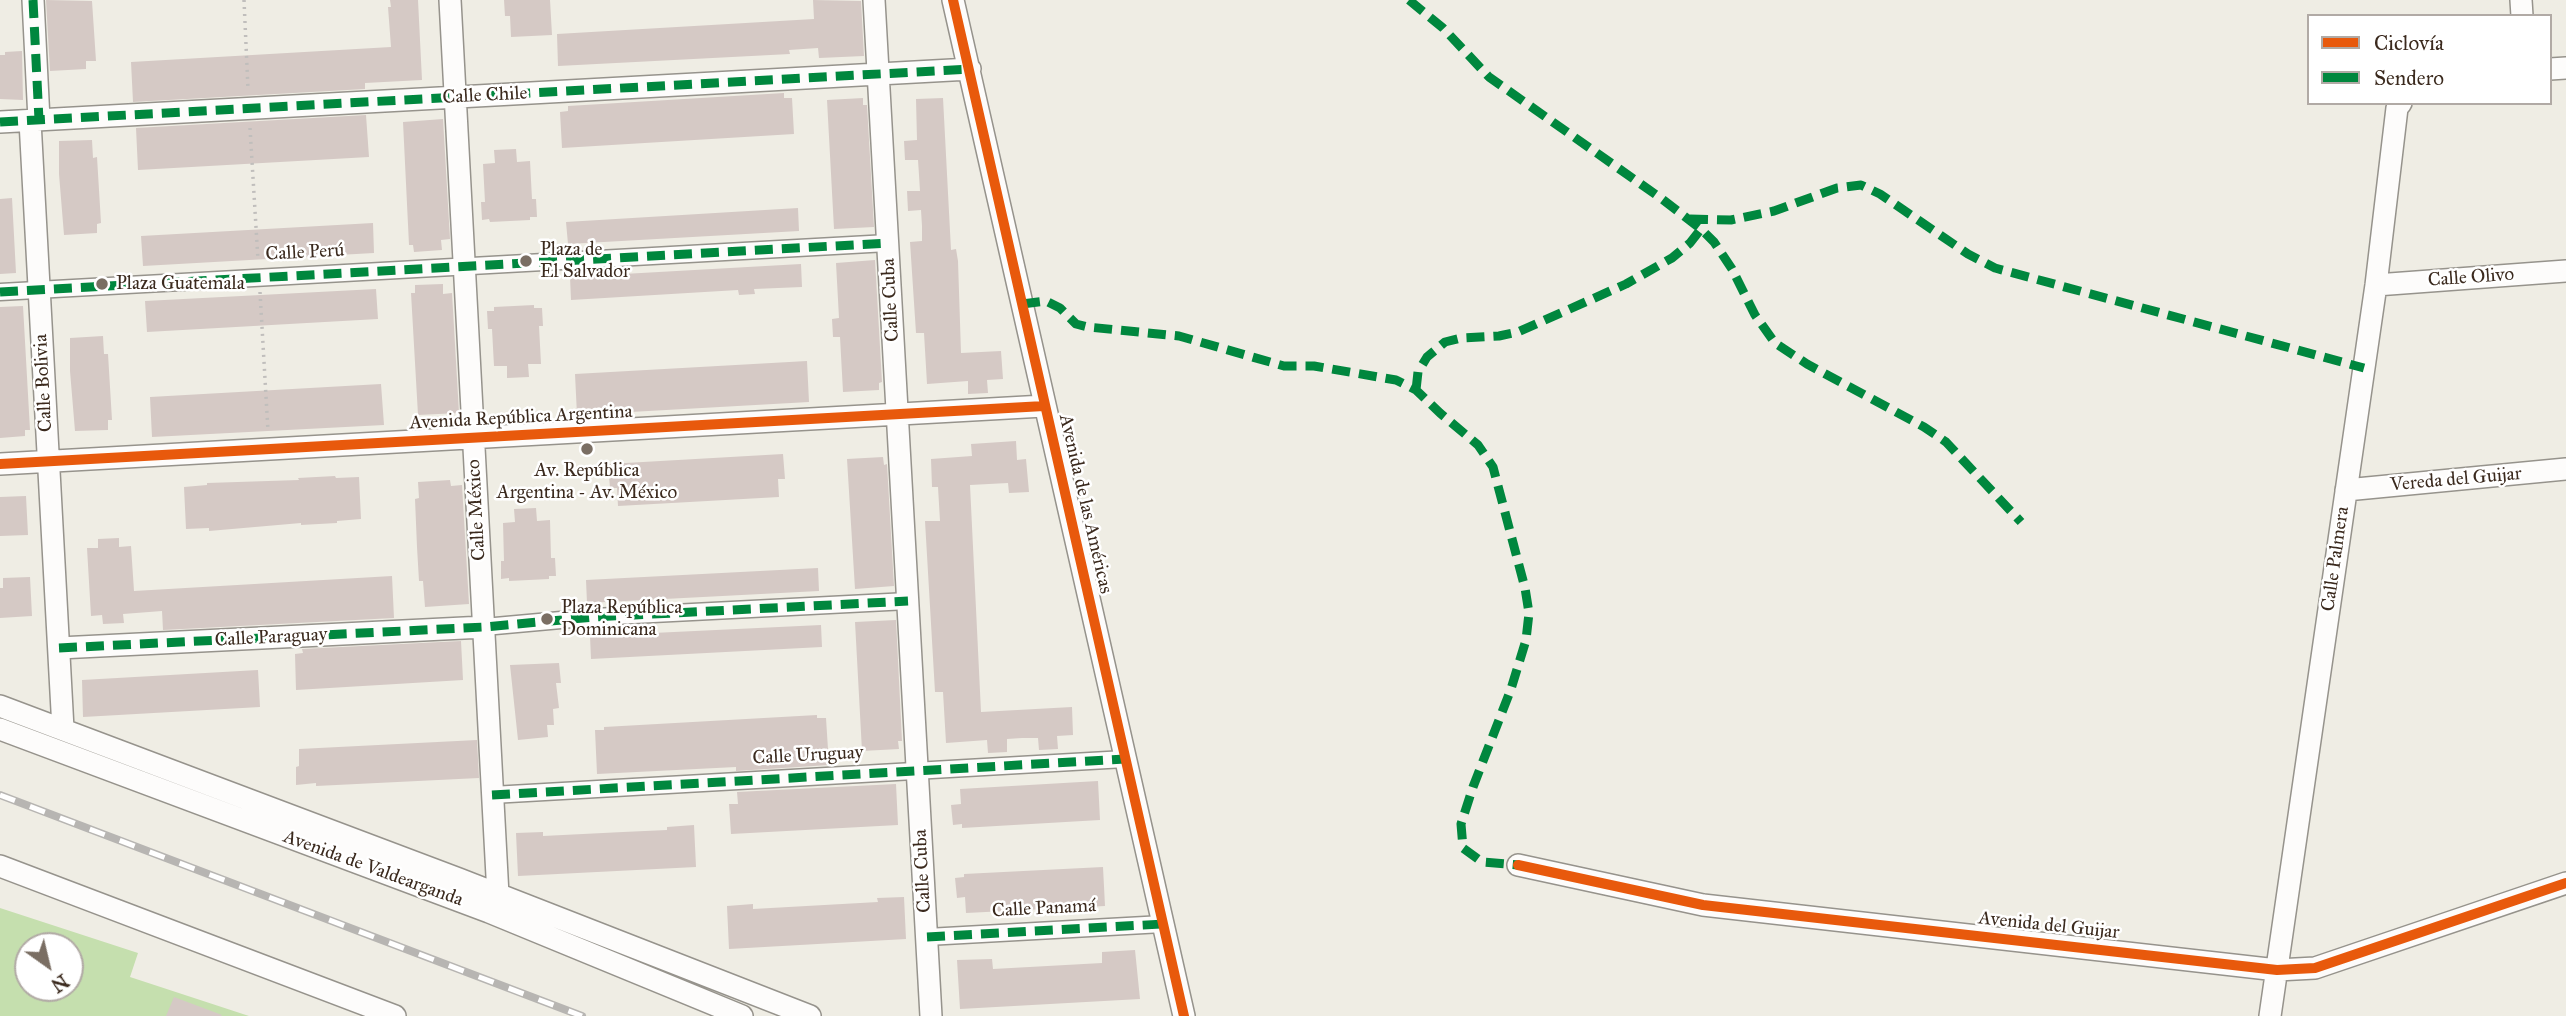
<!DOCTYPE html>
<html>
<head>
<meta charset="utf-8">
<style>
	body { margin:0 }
	#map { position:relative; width:2566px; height:1016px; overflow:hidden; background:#efede4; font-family:"IM FELL Great Primer",serif }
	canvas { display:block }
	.legend { position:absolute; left:2307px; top:14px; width:245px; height:91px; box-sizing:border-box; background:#fff; border:2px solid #b1aaa5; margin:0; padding:9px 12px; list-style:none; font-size:21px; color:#3b2a1e }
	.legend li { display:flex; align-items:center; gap:14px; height:35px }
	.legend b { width:35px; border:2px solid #b1aaa5 }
	.north { position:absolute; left:14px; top:932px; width:70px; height:70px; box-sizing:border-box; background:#fff; border:2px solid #b1aaa5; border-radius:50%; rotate:146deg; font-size:19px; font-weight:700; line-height:28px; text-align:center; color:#3b2a1e }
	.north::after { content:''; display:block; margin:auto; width:24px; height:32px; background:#7a6e63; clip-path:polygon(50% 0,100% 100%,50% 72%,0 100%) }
</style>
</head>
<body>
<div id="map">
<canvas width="2566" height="1016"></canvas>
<ul class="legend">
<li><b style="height:9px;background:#e8590c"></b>Ciclovía</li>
<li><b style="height:9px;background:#00873e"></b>Sendero</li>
</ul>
<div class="north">N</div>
</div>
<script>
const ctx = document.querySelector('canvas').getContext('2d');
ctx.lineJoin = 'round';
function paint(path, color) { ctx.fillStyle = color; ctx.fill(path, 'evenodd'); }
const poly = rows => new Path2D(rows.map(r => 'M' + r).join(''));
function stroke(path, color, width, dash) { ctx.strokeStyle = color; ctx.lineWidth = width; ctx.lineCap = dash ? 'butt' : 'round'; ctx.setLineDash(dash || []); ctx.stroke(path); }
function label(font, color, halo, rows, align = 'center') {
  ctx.font = font + ' "IM FELL Great Primer",serif'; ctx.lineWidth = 5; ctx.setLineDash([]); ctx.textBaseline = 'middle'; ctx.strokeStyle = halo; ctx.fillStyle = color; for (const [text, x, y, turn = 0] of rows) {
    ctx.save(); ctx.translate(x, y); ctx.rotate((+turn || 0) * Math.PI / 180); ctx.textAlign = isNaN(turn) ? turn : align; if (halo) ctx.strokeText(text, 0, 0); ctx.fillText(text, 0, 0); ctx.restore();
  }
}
paint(poly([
	[0,908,138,953,130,977,249,1016,0,1016],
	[28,946,70,946,70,988,28,988]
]), '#c5dfae');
paint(poly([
	[46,0,92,1,96,61,86,61,86,69,50,71],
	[390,0,418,0,422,80,365,83,365,89,133,102,131,62,391,47,388,7,391,7],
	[504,0,550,0,552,35,511,37,510,16,505,16],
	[813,0,861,1,864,56,819,58,818,48,789,50,790,54,558,66,557,34,814,19],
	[22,51,23,100,0,99,0,55,5,55,5,52],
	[784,93,784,98,792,98,794,134,562,148,560,112,568,111,568,106],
	[863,98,863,105,867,105,874,227,834,229,827,100],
	[943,98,951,250,956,249,958,261,961,353,1001,351,1003,379,987,380,988,393,968,394,968,381,927,384,924,333,916,333,910,242,922,241,922,226,921,210,908,211,907,191,920,191,919,175,918,160,905,160,904,141,917,140,916,99],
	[366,115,369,157,138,170,136,128],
	[443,119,450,239,441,240,442,250,414,252,413,245,409,245,403,122],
	[92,140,93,158,97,157,101,223,97,224,97,233,64,235,59,174,59,141],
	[516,149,517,162,530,161,532,199,536,199,537,217,530,217,530,220,490,222,489,219,482,220,481,202,485,202,483,164,495,163,494,150],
	[12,198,16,273,0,274,0,199],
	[798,208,799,231,568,244,566,222],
	[373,223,374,253,143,266,141,236],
	[875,260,882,382,879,383,879,390,843,392,840,337,833,337,832,319,839,318,836,263],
	[801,264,802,287,754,289,755,294,739,295,738,290,571,300,570,277],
	[443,284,443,294,452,293,459,413,418,415,411,293,415,293,415,285],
	[376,289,378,319,147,332,145,301],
	[534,305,534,308,542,308,543,326,539,326,541,364,528,364,529,377,507,378,507,366,494,366,492,329,488,329,487,311,494,311,494,307],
	[23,306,30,430,25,430,25,436,0,438,0,307],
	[103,336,104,354,108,354,112,420,108,420,108,430,75,431,70,371,70,338],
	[807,361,809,402,577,415,575,374],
	[381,384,384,425,152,437,150,397],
	[1016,441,1017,460,1026,459,1029,492,1009,493,1008,483,970,485,981,712,1072,707,1073,735,1057,736,1058,749,1039,750,1038,738,1022,738,1007,739,1007,752,988,753,987,740,946,743,943,692,935,692,925,521,940,521,938,487,932,487,931,459,972,456,971,444],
	[783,454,785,479,778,479,779,497,618,506,617,488,610,488,608,464],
	[883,457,884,465,887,464,894,586,855,589,847,459],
	[335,476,336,478,359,477,361,519,337,521,337,523,301,525,301,523,209,531,209,528,186,529,184,487,207,485,207,483,299,480,298,478],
	[450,480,451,486,462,485,469,604,425,607,423,581,419,581,417,547,415,499,419,498,418,482],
	[26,496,28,535,0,536,0,497],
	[536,508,537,521,550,520,551,558,555,558,556,576,549,576,549,579,509,581,509,578,501,579,501,561,504,561,503,523,515,522,514,509],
	[119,538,119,547,131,546,134,591,392,576,394,618,163,630,162,611,123,614,124,623,103,624,102,615,91,616,87,548,98,548,98,539],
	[818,568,819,591,587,603,586,580],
	[30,577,32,616,0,618,0,588,3,588,3,578],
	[896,620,902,741,898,741,899,749,862,751,855,622],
	[821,625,822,647,591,659,590,636],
	[461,641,463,680,296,690,295,654,303,653,302,649],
	[559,663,561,683,556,683,559,708,553,709,554,725,547,725,548,737,518,740,510,665],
	[258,670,260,707,83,717,82,680],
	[817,715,817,718,826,718,829,765,736,771,736,767,597,774,595,730,604,730,604,727],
	[477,740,479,778,316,786,316,783,296,785,296,767,299,766,299,749],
	[1098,781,1100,820,962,828,962,824,953,825,951,805,961,804,960,789],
	[896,784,898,825,731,834,729,804,738,804,737,792],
	[694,825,696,867,518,876,516,833,543,832,543,836,623,832,667,830,667,827],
	[1103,867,1105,906,966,913,965,897,957,898,955,878,964,877,964,874],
	[904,897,906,939,729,949,727,906,753,904,753,909,878,902,877,898],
	[1135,950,1140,999,960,1009,957,960,992,959,993,969,1102,963,1102,952],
	[174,997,222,1015,221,1016,166,1016]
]), '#d5c9c5');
const pedestrian = poly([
	[0,292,888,243],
	[484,627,594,617,908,601],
	[492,795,1125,759],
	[927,937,1163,924]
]);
const minor = poly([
	[33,0,39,120],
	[450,0,498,895],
	[874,0,931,1016],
	[953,0,1184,1016],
	[2521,0,2522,16],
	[2550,69,2566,68],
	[30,121,63,729],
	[0,122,970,69],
	[2376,285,2566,271],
	[0,464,1044,406],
	[2346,490,2566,469],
	[59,648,484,627],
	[0,706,459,879,810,1016],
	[0,729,489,912,742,1016],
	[1518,865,1703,905,2277,970,2315,968,2566,883],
	[0,866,395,1016],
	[2270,1016,2376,285,2397,108,2401,103]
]);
stroke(pedestrian, '#96938c', 19);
stroke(minor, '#96938c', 24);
stroke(poly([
	[244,0,248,89],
	[250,128,258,260],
	[260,292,268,431]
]), '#c0bebc', 3.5, [2, 5]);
stroke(pedestrian, '#fdfcfb', 16);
stroke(minor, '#fdfcfb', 21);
const rail = poly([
	[0,795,582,1016]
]);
stroke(rail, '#b7b5b2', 8);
stroke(rail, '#fff', 5, [16]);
stroke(poly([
	[33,0,39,120],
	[1409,0,1443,28,1489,77,1662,199,1701,229,1714,242,1732,269,1755,315,1775,343,1807,364,1924,427,1946,442,2021,522],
	[0,122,970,69],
	[1690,219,1731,220,1774,211,1837,188,1861,185,1880,194,1968,254,1995,268,2364,368],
	[0,292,888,243],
	[1022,304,1046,301,1060,308,1076,324,1088,327,1179,336,1284,366,1314,366,1396,380,1416,390,1440,413,1478,445,1493,467,1525,588,1529,613,1526,640,1511,689,1473,787,1461,824,1463,848,1482,862,1518,865],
	[1416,390,1418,372,1427,357,1445,342,1461,338,1499,336,1518,332,1626,284,1672,258,1690,243,1701,229],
	[59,648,484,627,594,617,908,601],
	[492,795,1125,759],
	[927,937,1163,924]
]), '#00873e', 9, [18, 9]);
stroke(poly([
	[953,0,1184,1016],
	[0,464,1044,406],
	[1518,865,1703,905,2277,970,2315,968,2566,883]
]), '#e8590c', 10);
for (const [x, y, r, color] of [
	[526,261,7,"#7a6e63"],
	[102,284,7,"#7a6e63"],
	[587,449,7,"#7a6e63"],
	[547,619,7,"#7a6e63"]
]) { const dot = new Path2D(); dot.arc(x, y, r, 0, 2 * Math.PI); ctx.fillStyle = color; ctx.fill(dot); stroke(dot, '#fff', 2.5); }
label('19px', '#3b2a1e', '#fff', [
	["Calle Chile",485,96,-3],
	["Calle Perú",305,253,-3],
	["Calle Olivo",2471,278,-4],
	["Calle Cuba",891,300,-93],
	["Calle Bolivia",44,383,-93],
	["Avenida República Argentina",521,418,-3],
	["Vereda del Guijar",2456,480,-5],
	["Avenida de las Américas",1085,504,77],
	["Calle México",477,510,-93],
	["Calle Palmera",2336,559,-82],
	["Calle Paraguay",271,638,-3],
	["Calle Uruguay",808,756,-3],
	["Avenida de Valdearganda",373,869,20],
	["Calle Cuba",923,871,-93],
	["Calle Panamá",1044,909,-3],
	["Avenida del Guijar",2049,926,6]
]);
label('19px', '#3b2a1e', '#fff', [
	["Plaza de",540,250],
	["El Salvador",540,272],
	["Plaza Guatemala",116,284],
	["Av. República",587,471,"center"],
	["Argentina - Av. México",587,493,"center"],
	["Plaza República",561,608],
	["Dominicana",561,630]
], 'left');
</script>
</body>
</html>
